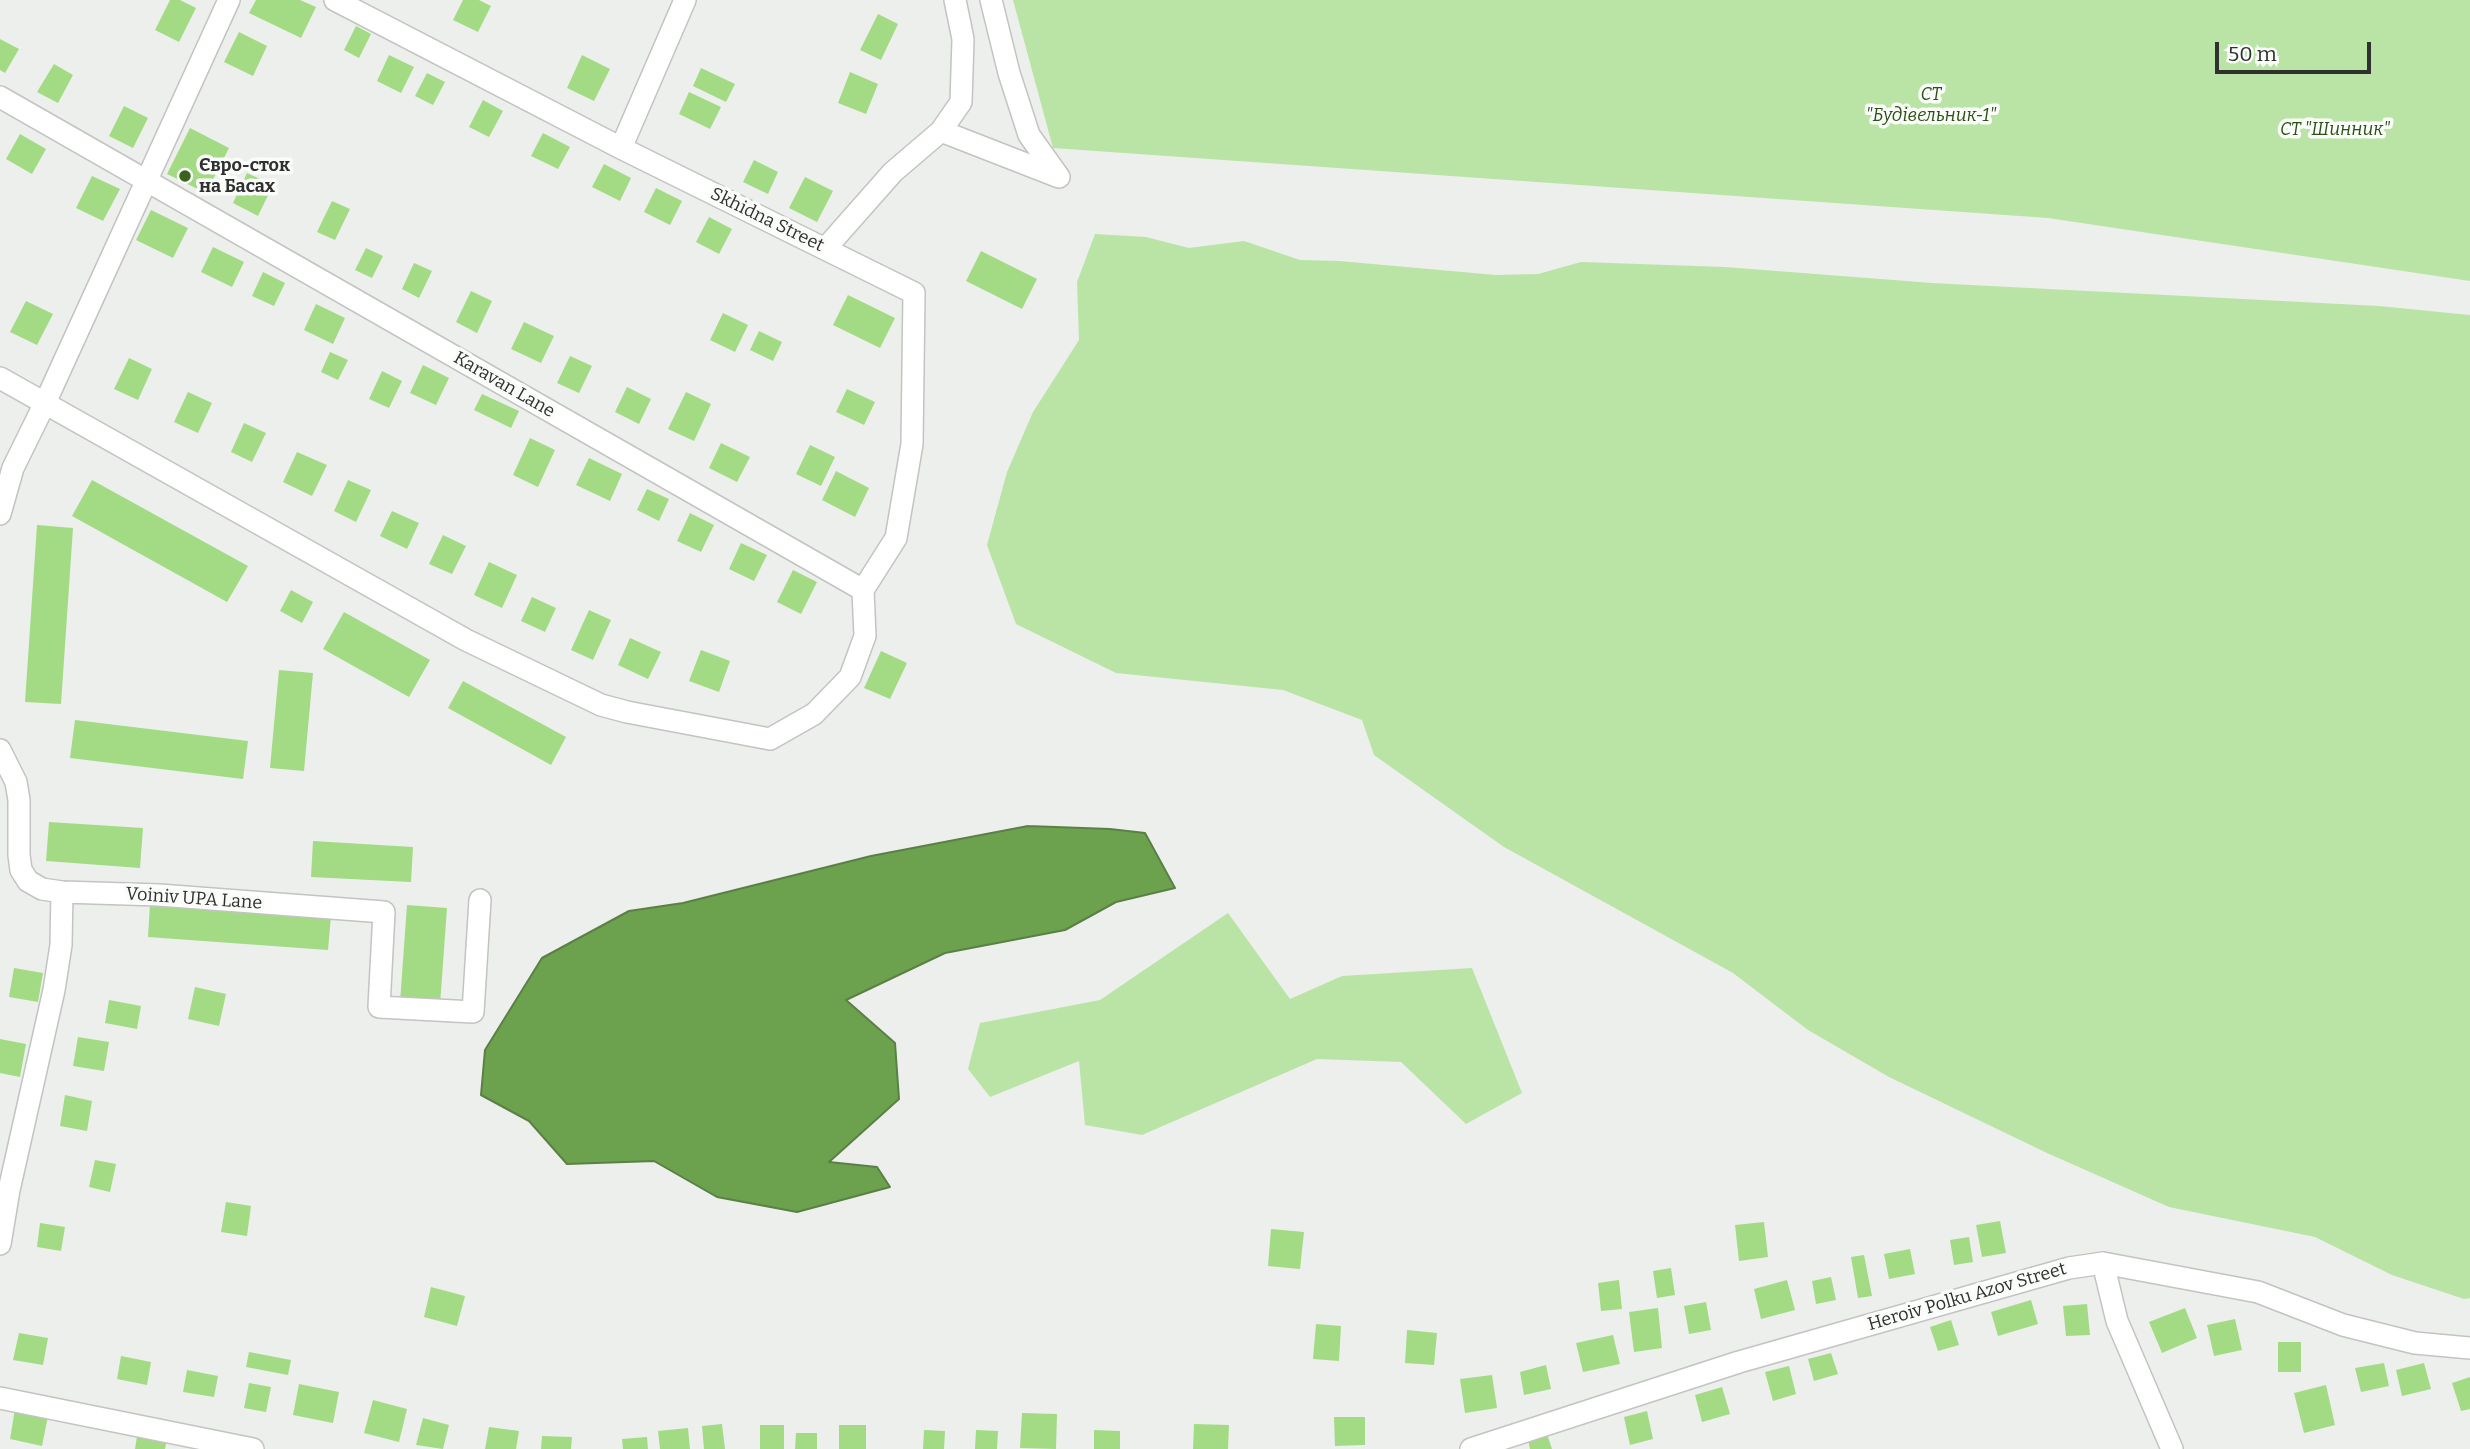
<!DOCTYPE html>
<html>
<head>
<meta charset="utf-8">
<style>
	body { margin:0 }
	#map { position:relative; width:2470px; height:1449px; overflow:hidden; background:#edefec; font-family:Bitter,serif }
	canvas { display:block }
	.scale { position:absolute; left:2215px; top:42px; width:156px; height:32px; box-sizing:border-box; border:4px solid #2f302f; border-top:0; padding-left:9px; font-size:21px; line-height:24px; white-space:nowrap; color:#2f302f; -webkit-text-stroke:5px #fafcf9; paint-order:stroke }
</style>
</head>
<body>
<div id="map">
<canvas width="2470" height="1449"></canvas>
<div class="scale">50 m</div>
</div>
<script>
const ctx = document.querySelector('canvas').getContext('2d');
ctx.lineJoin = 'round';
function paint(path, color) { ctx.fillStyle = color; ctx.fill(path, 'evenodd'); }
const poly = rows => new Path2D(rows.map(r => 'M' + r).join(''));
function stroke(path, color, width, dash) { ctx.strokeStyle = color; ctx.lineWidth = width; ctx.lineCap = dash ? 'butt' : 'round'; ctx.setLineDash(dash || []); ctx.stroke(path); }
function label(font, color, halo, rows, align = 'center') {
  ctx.font = font + ' Bitter,serif'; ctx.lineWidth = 7; ctx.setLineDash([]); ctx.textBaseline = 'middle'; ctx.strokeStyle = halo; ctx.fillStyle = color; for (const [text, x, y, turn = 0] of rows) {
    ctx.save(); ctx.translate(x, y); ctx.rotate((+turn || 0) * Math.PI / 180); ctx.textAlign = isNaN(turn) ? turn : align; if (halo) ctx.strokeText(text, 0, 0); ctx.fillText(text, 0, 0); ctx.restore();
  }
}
paint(poly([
	[1013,0,2470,0,2470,281,2048,218,1053,148],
	[1095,234,1146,237,1189,248,1244,241,1300,260,1339,261,1496,275,1538,274,1581,262,1725,267,1932,283,2379,306,2470,315,2470,1298,2464,1299,2392,1275,2315,1237,2169,1207,2047,1153,1889,1077,1808,1030,1733,973,1504,847,1374,755,1362,720,1283,690,1116,673,1016,624,987,545,1007,472,1033,412,1079,340,1077,282],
	[1228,913,1290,999,1342,976,1472,968,1522,1093,1466,1124,1401,1062,1317,1059,1142,1135,1085,1125,1079,1061,990,1097,968,1069,980,1023,1100,1000]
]), '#bae4a5');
const water = poly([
	[1028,826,1110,829,1145,833,1175,888,1116,902,1065,930,945,953,846,1000,895,1043,899,1099,829,1162,877,1167,890,1187,797,1212,717,1197,654,1161,567,1164,529,1121,481,1095,485,1050,542,958,629,911,683,903,871,856,1028,826]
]);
paint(water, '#6ca24e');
stroke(water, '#5a8045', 2);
paint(poly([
	[170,0,180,0,196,8,179,42,155,30],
	[256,0,300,0,316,7,301,38,249,13],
	[463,0,479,0,491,6,478,32,453,20],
	[878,14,898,24,881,60,860,50],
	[356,26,371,34,359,58,344,50],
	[239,32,267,46,253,76,224,62],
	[0,39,19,49,5,73,0,70],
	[389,55,414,67,401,93,377,81],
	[582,55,610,69,594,101,567,88],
	[54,64,73,75,58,103,37,92],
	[701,68,735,84,726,102,693,86],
	[850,72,878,84,866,114,838,103],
	[427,73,445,82,433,105,415,96],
	[689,92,721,107,710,129,679,114],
	[483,100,503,111,489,137,469,127],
	[124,106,148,118,133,148,109,136],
	[190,128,229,148,206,193,167,174],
	[543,133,570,147,558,169,531,156],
	[20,134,46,149,32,174,6,159],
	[754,160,778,172,768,194,743,182],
	[604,164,631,178,620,201,592,187],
	[247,173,273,185,258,216,233,203],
	[92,176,120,189,103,221,76,208],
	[805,177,833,191,817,222,789,208],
	[656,188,682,201,670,225,644,212],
	[332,201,350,209,335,240,317,232],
	[151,210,188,228,173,258,136,240],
	[709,217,732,229,719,254,696,242],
	[213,247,244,262,232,287,201,272],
	[366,248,383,256,372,278,355,270],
	[981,251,1037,279,1022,309,966,281],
	[414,263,432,271,419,298,402,289],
	[263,272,285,283,274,306,252,296],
	[471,291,492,301,477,333,456,322],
	[848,295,895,318,880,348,833,325],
	[26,301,53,314,37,345,10,332],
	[316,304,345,318,333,344,304,330],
	[723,313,748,325,735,352,710,340],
	[524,322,554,336,541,363,511,349],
	[759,331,782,342,773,361,750,350],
	[330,352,348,360,338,380,321,372],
	[570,356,592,366,579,393,557,383],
	[129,358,152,369,138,400,114,389],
	[423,365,449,378,436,405,410,393],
	[382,371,402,381,389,408,369,399],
	[627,387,651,399,639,424,615,412],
	[847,389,875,402,864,425,836,412],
	[188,392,212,403,198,433,174,422],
	[686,392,711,404,694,441,668,429],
	[482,394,519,411,511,428,474,410],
	[244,423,266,433,252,462,231,452],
	[530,438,555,450,538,487,513,475],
	[721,443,750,457,737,482,709,468],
	[810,445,835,457,821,486,796,474],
	[297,452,327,465,312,496,283,482],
	[589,458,622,474,610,501,576,485],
	[836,471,869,488,855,517,822,500],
	[92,480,248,566,227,602,72,516],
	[348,480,371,490,356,522,334,511],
	[647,489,669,499,659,521,637,510],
	[392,511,419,523,407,549,380,536],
	[690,513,714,525,701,552,677,541],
	[37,525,73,528,61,704,25,702],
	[443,535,466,546,452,574,429,564],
	[741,543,767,555,754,581,729,569],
	[489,562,517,575,502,608,474,595],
	[793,570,817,582,801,614,777,602],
	[291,590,313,602,302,623,280,611],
	[532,597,556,608,545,632,521,621],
	[589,610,611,620,593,660,571,650],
	[344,612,430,660,409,697,323,649],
	[630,638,661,652,648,679,618,665],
	[701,650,730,661,719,692,689,681],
	[881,651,907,663,890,699,864,688],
	[279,670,313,673,304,771,270,768],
	[463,681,566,737,551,765,448,708],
	[75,720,248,741,243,779,70,758],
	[49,822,143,828,140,868,46,861],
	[313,841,413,847,411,882,311,877],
	[150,903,331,916,328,950,148,937],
	[407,905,447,908,440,1005,400,1002],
	[14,968,43,973,38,1002,9,997],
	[195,987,226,994,219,1026,188,1019],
	[109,1000,141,1006,137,1029,105,1023],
	[78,1037,109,1042,104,1071,73,1066],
	[0,1039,26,1044,20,1077,0,1073],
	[65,1095,92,1101,87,1131,60,1126],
	[95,1160,116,1164,110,1192,89,1187],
	[226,1202,251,1206,247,1236,221,1232],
	[2000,1221,2006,1253,1982,1257,1976,1225],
	[1764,1222,1768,1257,1739,1261,1735,1225],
	[40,1223,65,1227,61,1251,37,1247],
	[1271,1229,1304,1232,1300,1269,1268,1266],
	[1969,1237,1973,1262,1954,1265,1950,1240],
	[1910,1249,1915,1274,1889,1279,1884,1254],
	[1864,1255,1872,1296,1858,1298,1851,1257],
	[1671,1268,1675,1295,1657,1298,1653,1271],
	[1831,1277,1836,1300,1816,1304,1812,1281],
	[1619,1280,1622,1309,1601,1311,1598,1283],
	[1787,1280,1795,1310,1761,1319,1754,1289],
	[431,1287,465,1296,457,1326,424,1317],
	[2031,1300,2038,1324,1998,1336,1991,1312],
	[1706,1302,1711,1330,1689,1334,1684,1306],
	[2087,1304,2090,1335,2066,1336,2063,1306],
	[1658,1308,1662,1348,1634,1352,1629,1312],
	[2185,1308,2197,1338,2162,1353,2149,1322],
	[2235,1319,2242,1350,2214,1356,2207,1325],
	[1951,1320,1959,1345,1938,1351,1930,1327],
	[1316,1324,1341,1326,1339,1361,1313,1359],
	[1407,1330,1437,1333,1434,1365,1405,1363],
	[19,1333,48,1338,43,1365,13,1360],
	[1613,1335,1620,1364,1583,1372,1576,1343],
	[2278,1342,2301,1342,2301,1372,2278,1372],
	[249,1352,291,1360,288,1375,246,1367],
	[1831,1353,1838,1374,1814,1381,1808,1359],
	[121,1356,151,1362,147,1385,117,1379],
	[2384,1363,2389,1386,2361,1392,2355,1368],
	[2424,1363,2431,1389,2402,1396,2396,1370],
	[1546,1365,1551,1389,1524,1395,1520,1372],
	[1789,1366,1796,1394,1773,1401,1765,1372],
	[187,1370,218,1376,214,1397,183,1392],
	[1492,1375,1497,1408,1465,1413,1460,1379],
	[2470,1377,2470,1409,2461,1411,2452,1383],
	[249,1383,271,1387,266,1412,244,1408],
	[299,1384,339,1392,333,1423,293,1415],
	[2326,1385,2335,1425,2304,1433,2294,1393],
	[1722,1387,1730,1414,1702,1422,1695,1395],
	[373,1400,407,1409,399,1442,364,1433],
	[15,1409,48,1416,42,1446,10,1439],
	[1647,1411,1653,1439,1630,1445,1624,1417],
	[1022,1413,1057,1414,1056,1449,1020,1448],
	[1334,1417,1365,1417,1365,1445,1335,1446],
	[423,1418,449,1425,443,1449,416,1445],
	[722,1424,725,1449,704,1449,702,1426],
	[1194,1424,1229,1425,1228,1449,1193,1449],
	[760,1425,784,1425,784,1449,760,1449],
	[839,1425,866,1425,866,1449,839,1449],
	[489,1427,519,1431,516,1449,485,1449],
	[688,1428,690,1449,660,1449,658,1431],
	[138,1430,168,1435,165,1449,135,1449],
	[924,1430,945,1431,944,1449,923,1449],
	[976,1430,998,1431,997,1449,975,1449],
	[1094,1430,1120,1431,1120,1449,1094,1449],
	[796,1433,817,1433,817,1449,795,1449],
	[1547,1434,1552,1449,1530,1449,1528,1440],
	[542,1436,572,1437,571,1449,541,1449],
	[647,1437,648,1449,623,1449,622,1439]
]), '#a2db84');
const minor = poly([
	[991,0,1009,73,1029,135,1059,177],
	[0,97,863,590],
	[941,131,961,102,963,39,955,0],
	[621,148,685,0],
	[825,249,893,172,941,131,1059,177],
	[0,378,466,640,601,705,627,712,770,739,814,714,850,677,865,636,863,590,896,538,912,444,914,293,621,148,335,0],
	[0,514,13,468,45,403,229,0],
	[0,750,16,782,19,800,19,855,21,870,28,881,42,889,62,892],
	[0,1244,9,1190,54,990,61,945,62,892,159,895,384,912,379,1007,473,1012,480,900],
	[2103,1263,2117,1321,2172,1449],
	[0,1398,253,1449],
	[1471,1449,1739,1362,2069,1268,2103,1263,2258,1292,2343,1325,2415,1343,2470,1348]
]);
stroke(minor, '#c2c4c1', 24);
stroke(minor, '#fff', 21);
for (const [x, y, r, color] of [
	[185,176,7,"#39621f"]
]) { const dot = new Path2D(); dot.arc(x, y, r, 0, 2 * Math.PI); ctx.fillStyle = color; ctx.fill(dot); stroke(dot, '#fafcf9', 2.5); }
label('italic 18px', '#2c4f15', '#fafcf9', [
	["СТ",1931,95],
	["\"Будівельник-1\"",1931,116],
	["СТ \"Шинник\"",2335,130]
]);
label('bold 18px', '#2f302f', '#fafcf9', [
	["Євро-сток",199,166],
	["на Басах",199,187]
], 'left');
label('18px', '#2f302f', '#fafcf9', [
	["Skhidna Street",767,220,26],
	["Karavan Lane",504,385,30],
	["Voiniv UPA Lane",194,899,4],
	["Heroiv Polku Azov Street",1967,1297,-16]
]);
</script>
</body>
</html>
